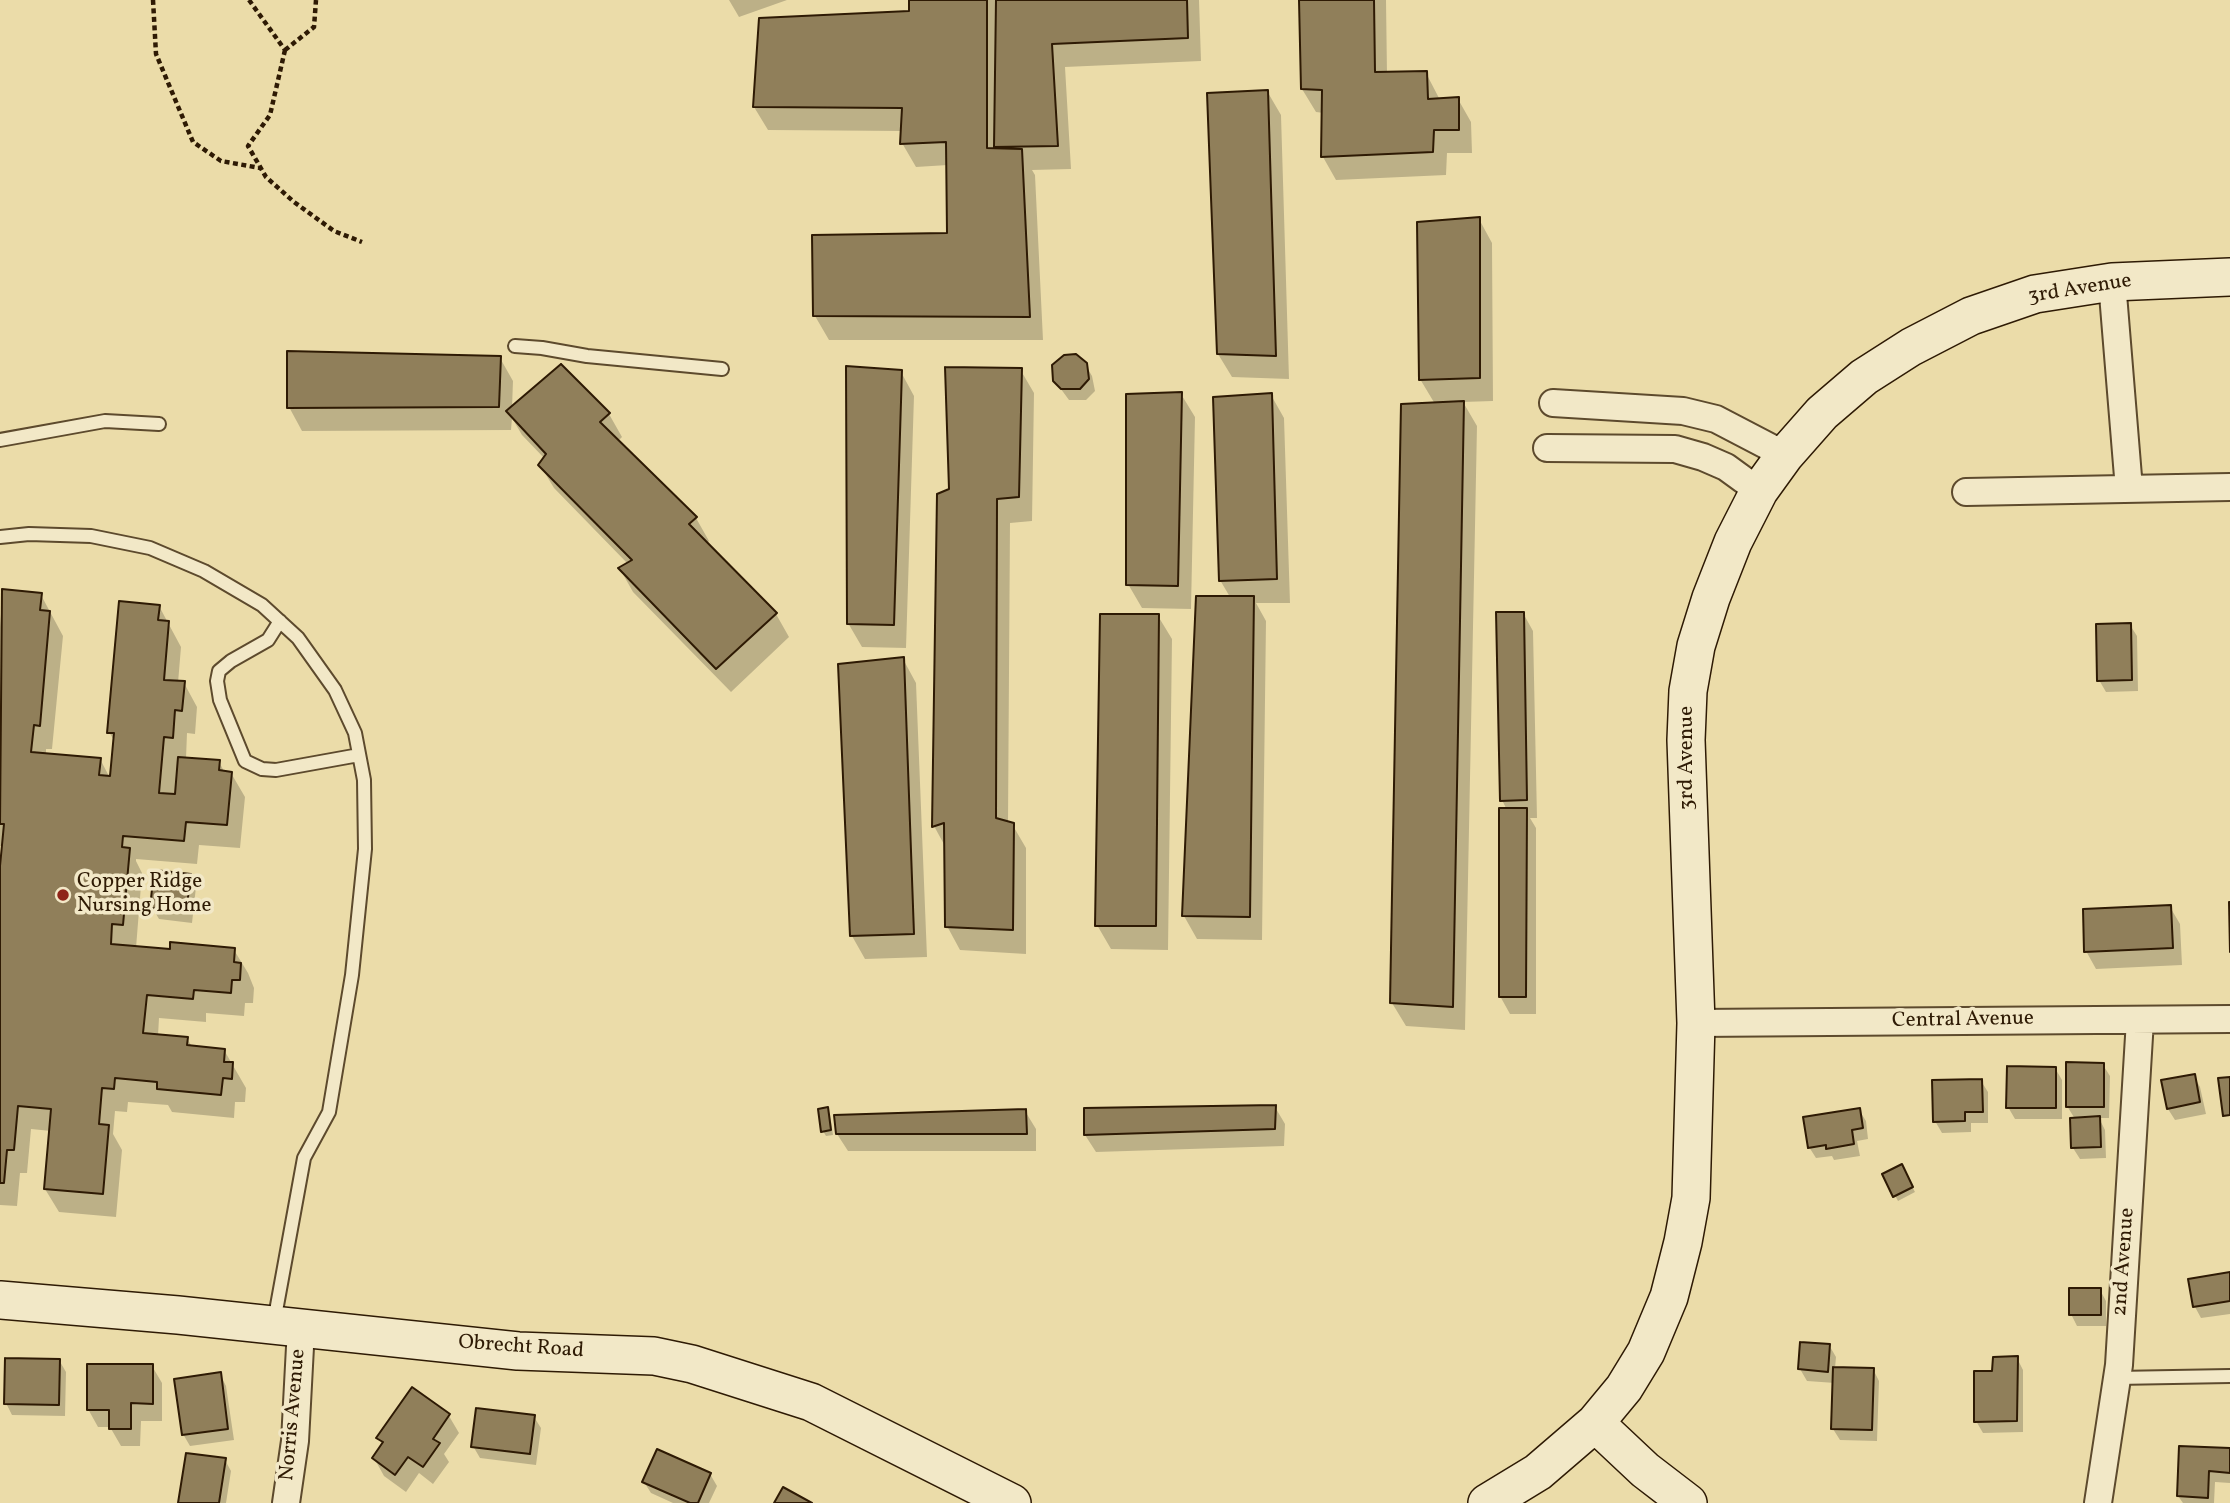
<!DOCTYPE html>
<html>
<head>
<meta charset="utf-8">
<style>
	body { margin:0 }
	canvas { display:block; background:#ebdca9 }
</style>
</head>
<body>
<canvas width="2230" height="1503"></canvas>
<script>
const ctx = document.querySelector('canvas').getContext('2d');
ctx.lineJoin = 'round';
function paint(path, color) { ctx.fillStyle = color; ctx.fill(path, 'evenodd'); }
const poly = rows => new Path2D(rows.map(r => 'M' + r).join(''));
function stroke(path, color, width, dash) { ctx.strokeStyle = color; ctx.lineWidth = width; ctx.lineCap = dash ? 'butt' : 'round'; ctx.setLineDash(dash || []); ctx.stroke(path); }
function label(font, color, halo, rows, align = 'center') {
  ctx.font = font + ' Vollkorn,serif'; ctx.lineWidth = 7; ctx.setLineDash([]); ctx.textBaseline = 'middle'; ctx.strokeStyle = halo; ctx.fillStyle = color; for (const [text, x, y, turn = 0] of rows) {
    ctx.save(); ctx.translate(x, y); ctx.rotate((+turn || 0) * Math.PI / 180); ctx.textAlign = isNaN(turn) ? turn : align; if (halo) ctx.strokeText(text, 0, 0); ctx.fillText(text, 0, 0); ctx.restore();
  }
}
paint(poly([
	[729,0,787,0,739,17],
	[910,0,1199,0,1201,61,1065,67,1071,169,1032,170,1035,175,1043,340,829,340,815,316,949,234,948,165,916,167,902,143,903,131,768,130,754,107,910,13],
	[1301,0,1386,0,1387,74,1426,73,1440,100,1458,99,1471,122,1472,153,1447,153,1446,175,1336,180,1323,157,1324,113,1316,112,1302,89],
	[1267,91,1281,115,1289,379,1232,377,1218,354],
	[1479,219,1492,243,1493,401,1463,402,1477,426,1465,1030,1406,1026,1392,1003,1435,404,1420,379],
	[500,358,513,381,512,408,609,414,622,437,618,441,696,518,709,541,706,544,776,614,789,637,731,692,633,592,620,569,628,564,554,488,540,465,545,459,522,435,512,418,511,430,302,431,289,407],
	[1085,364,1092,376,1095,391,1086,400,1069,400,1055,381],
	[1020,369,1034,393,1032,521,1010,523,1008,823,1012,824,1026,848,1026,954,960,950,947,926,946,848,934,826,951,490],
	[901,372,914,396,906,648,862,647,848,623],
	[1181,394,1195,417,1191,609,1142,608,1128,584],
	[1271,395,1284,418,1290,603,1256,603,1266,621,1262,940,1197,939,1184,916,1230,597,1220,580],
	[3,591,41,595,63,636,52,749,46,749,46,755,100,759,111,780,115,742,109,732,159,606,181,647,178,683,184,683,197,707,195,734,187,733,186,759,219,762,225,773,231,773,245,797,240,848,199,845,197,864,136,859,136,861,142,873,136,948,172,951,234,950,248,973,254,988,253,1003,245,1003,244,1016,206,1013,206,1022,159,1018,158,1036,187,1038,192,1047,224,1050,246,1088,245,1102,235,1102,234,1118,172,1112,168,1105,128,1102,127,1112,115,1111,113,1134,122,1150,116,1217,59,1212,45,1189,51,1131,31,1129,27,1173,20,1173,17,1206,0,1205,0,885,4,846,0,846,0,626],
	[1523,613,1533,631,1537,818,1530,818,1536,828,1536,1014,1510,1014,1500,996,1507,810,1502,800],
	[1158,616,1172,639,1168,950,1111,949,1097,925],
	[2130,625,2137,636,2138,691,2106,692,2099,680],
	[903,659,916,683,927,957,865,959,852,936],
	[190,876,196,887,192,923,159,919,152,907],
	[2170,907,2180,924,2182,965,2096,969,2086,951],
	[2103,1065,2110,1076,2109,1118,2099,1118,2105,1130,2106,1158,2080,1159,2073,1148,2075,1119,2067,1106],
	[2055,1068,2062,1080,2062,1119,2015,1119,2008,1107],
	[2194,1076,2200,1087,2206,1114,2175,1120,2168,1109],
	[1981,1081,1988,1092,1988,1123,1971,1123,1971,1132,1942,1133,1935,1121],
	[1275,1107,1285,1124,1284,1146,1096,1152,1085,1135],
	[827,1109,830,1114,833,1135,826,1136,823,1131],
	[1859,1110,1866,1121,1868,1139,1857,1141,1860,1156,1834,1160,1832,1156,1816,1158,1809,1147],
	[1025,1111,1036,1129,1036,1151,848,1151,837,1134],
	[1901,1166,1915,1192,1898,1201,1884,1175],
	[2230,1273,2230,1314,2201,1318,2195,1307,2190,1280],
	[2100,1290,2106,1301,2106,1326,2077,1326,2071,1314],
	[1829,1345,1836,1357,1835,1368,1873,1369,1879,1381,1877,1441,1840,1440,1833,1429,1835,1383,1807,1381,1800,1369],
	[2017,1358,2023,1370,2023,1432,1983,1433,1976,1421],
	[59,1360,66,1372,65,1416,12,1415,6,1403],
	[152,1366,162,1383,162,1421,141,1421,140,1446,121,1446,110,1427,98,1427,88,1409],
	[220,1374,226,1386,234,1440,190,1446,183,1434],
	[449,1416,459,1433,444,1454,449,1462,433,1484,419,1473,406,1492,384,1476,374,1458,383,1446,378,1438],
	[534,1417,541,1428,536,1465,480,1458,473,1446],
	[2230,1450,2230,1483,2215,1482,2214,1503,2183,1503,2178,1496],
	[225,1460,231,1471,226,1503,180,1503],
	[710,1474,717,1486,709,1503,673,1503,651,1493,644,1482]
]), '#0003');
const building = poly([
	[909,0,987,0,987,148,1022,149,1030,317,813,316,812,235,947,233,946,142,900,144,902,108,753,107,759,18,909,11,909,0],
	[996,0,1187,0,1188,38,1052,44,1058,146,994,147,996,0],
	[1299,0,1374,0,1375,72,1427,71,1428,99,1459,97,1459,130,1434,130,1433,152,1321,157,1322,90,1301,89,1299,0],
	[1268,90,1276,356,1217,354,1207,93,1268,90],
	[1480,217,1480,378,1419,380,1417,222,1480,217],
	[287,351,501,356,499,407,287,408,287,351],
	[1076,354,1087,363,1089,379,1080,389,1061,389,1053,381,1052,365,1064,355,1076,354],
	[561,364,610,413,600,422,697,517,689,524,777,613,716,669,618,568,632,560,538,465,546,454,506,411,561,364],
	[846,366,902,370,894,625,847,624,846,366],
	[945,367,1022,368,1019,497,997,499,996,818,1014,823,1013,930,945,927,944,823,932,827,937,494,949,489,945,367],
	[1182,392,1178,586,1126,585,1126,394,1182,392],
	[1272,393,1277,579,1219,581,1213,397,1272,393],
	[1464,401,1453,1007,1390,1003,1401,404,1464,401],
	[2,589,42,593,40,610,50,611,40,726,34,725,31,752,101,758,99,775,110,776,114,733,107,733,119,601,160,605,158,620,169,621,164,680,185,681,182,711,175,710,173,738,164,737,159,793,175,794,178,757,220,760,219,770,232,772,227,825,186,822,184,841,123,836,122,847,130,848,123,925,112,924,111,944,170,949,170,942,235,948,234,962,241,963,240,980,232,980,231,993,194,990,193,999,147,995,143,1033,188,1037,187,1045,225,1049,224,1062,233,1062,232,1079,223,1078,221,1095,157,1089,157,1082,115,1078,114,1089,102,1088,99,1124,109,1125,103,1194,44,1189,51,1109,18,1106,14,1150,7,1150,4,1183,0,1183,0,866,4,824,0,824,2,589],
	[1196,596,1254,596,1250,917,1182,916,1196,596],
	[1496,612,1524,612,1527,800,1500,801,1496,612],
	[1100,614,1159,614,1156,926,1095,926,1100,614],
	[2131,623,2132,680,2097,681,2096,624,2131,623],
	[904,657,914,934,850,936,838,664,904,657],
	[1499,808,1527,808,1526,997,1499,997,1499,808],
	[154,870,191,874,186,912,150,908,154,870],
	[2229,902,2230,902,2230,952,2229,902],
	[2171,905,2173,948,2084,952,2083,909,2171,905],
	[2066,1062,2104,1063,2104,1107,2066,1107,2066,1062],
	[2007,1066,2056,1067,2056,1108,2006,1108,2007,1066],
	[2195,1074,2200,1102,2167,1109,2161,1080,2195,1074],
	[2230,1077,2230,1115,2223,1116,2218,1078,2230,1077],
	[1982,1079,1983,1112,1965,1112,1965,1121,1933,1122,1932,1080,1982,1079],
	[1276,1105,1275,1129,1084,1135,1084,1108,1276,1105],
	[828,1107,831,1130,821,1132,818,1109,828,1107],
	[1860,1108,1863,1128,1852,1130,1854,1144,1826,1149,1826,1145,1808,1148,1803,1117,1860,1108],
	[1026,1109,1027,1134,836,1134,834,1115,1026,1109],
	[2100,1116,2101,1147,2071,1148,2070,1118,2100,1116],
	[1902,1164,1913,1187,1893,1197,1882,1174,1902,1164],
	[2230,1272,2230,1301,2193,1307,2188,1279,2230,1272],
	[2069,1288,2101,1288,2101,1315,2069,1315,2069,1288],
	[1800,1342,1830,1344,1828,1372,1798,1369,1800,1342],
	[2018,1356,2017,1421,1974,1422,1974,1371,1992,1371,1993,1357,2018,1356],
	[5,1358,60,1359,59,1405,4,1404,5,1358],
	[87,1364,153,1364,153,1404,131,1403,131,1429,109,1429,109,1410,87,1410,87,1364],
	[1833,1367,1874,1368,1872,1430,1831,1429,1833,1367],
	[221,1372,228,1429,182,1435,174,1379,221,1372],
	[412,1387,450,1414,433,1439,440,1443,423,1467,408,1457,395,1475,372,1458,383,1442,376,1438,412,1387],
	[476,1408,535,1415,530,1454,471,1447,476,1408],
	[2179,1446,2230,1448,2230,1473,2209,1471,2208,1498,2177,1496,2179,1446],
	[657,1449,711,1473,698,1503,690,1503,642,1482,657,1449],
	[186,1453,226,1458,219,1503,178,1503,186,1453],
	[783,1487,812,1503,774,1503,783,1487]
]);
paint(building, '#907f5a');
stroke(building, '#2e1a04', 2);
const lane = poly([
	[515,346,542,348,587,356,722,369],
	[0,440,105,421,159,424],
	[0,537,29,534,91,536,150,548,204,571,262,605,298,638,335,690,355,733,364,780,365,849,352,975,329,1112,304,1158,274,1322],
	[280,621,268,640,231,661,219,671,217,681,220,700,245,761,262,769,276,770,359,755],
	[2116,1378,2230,1376]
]);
const street = poly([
	[2112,282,2129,489],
	[1553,403,1683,411,1716,419,1785,455],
	[1547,448,1675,449,1703,457,1726,467,1759,491],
	[1966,492,2230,487],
	[1696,1023,2230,1019],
	[286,1503,295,1441,301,1328],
	[2098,1503,2119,1365,2140,1020]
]);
const secondary = poly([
	[0,1300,178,1315,518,1351,654,1356,692,1364,811,1402,1012,1503],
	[1595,1423,1645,1470,1688,1503],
	[1487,1503,1538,1472,1595,1423,1624,1388,1646,1352,1669,1297,1683,1242,1691,1198,1696,1023,1686,740,1688,691,1696,646,1711,598,1733,542,1759,491,1785,455,1822,413,1864,377,1911,347,1971,316,2035,294,2112,282,2230,277]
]);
stroke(lane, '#5d4a2d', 16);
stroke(street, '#5d4a2d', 30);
stroke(secondary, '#2e1a04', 40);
stroke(poly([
	[153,0,156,54,193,142,221,161,260,168],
	[249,0,285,50],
	[285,50,270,115,248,146,266,177,294,202,334,231,362,242],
	[285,50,314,27,316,0]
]), '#2e1a04', 4.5, [5, 3.5]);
stroke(lane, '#f2e8c7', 12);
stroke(street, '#f2e8c7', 26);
stroke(secondary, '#f2e8c7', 37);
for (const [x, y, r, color] of [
	[63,895,7,"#8f2418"]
]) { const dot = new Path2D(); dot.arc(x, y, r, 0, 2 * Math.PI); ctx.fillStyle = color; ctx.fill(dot); stroke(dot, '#f2e8c7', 2.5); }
label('21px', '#2e1a04', '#f2e8c7', [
	["3rd Avenue",2080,290,-9],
	["3rd Avenue",1688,758,-90],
	["Central Avenue",1963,1021,-1],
	["2nd Avenue",2125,1262,-86],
	["Obrecht Road",521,1348,4],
	["Norris Avenue",294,1415,-85]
]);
label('21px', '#2e1a04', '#f2e8c7', [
	["Copper Ridge",77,883],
	["Nursing Home",77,907]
], 'left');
</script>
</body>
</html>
